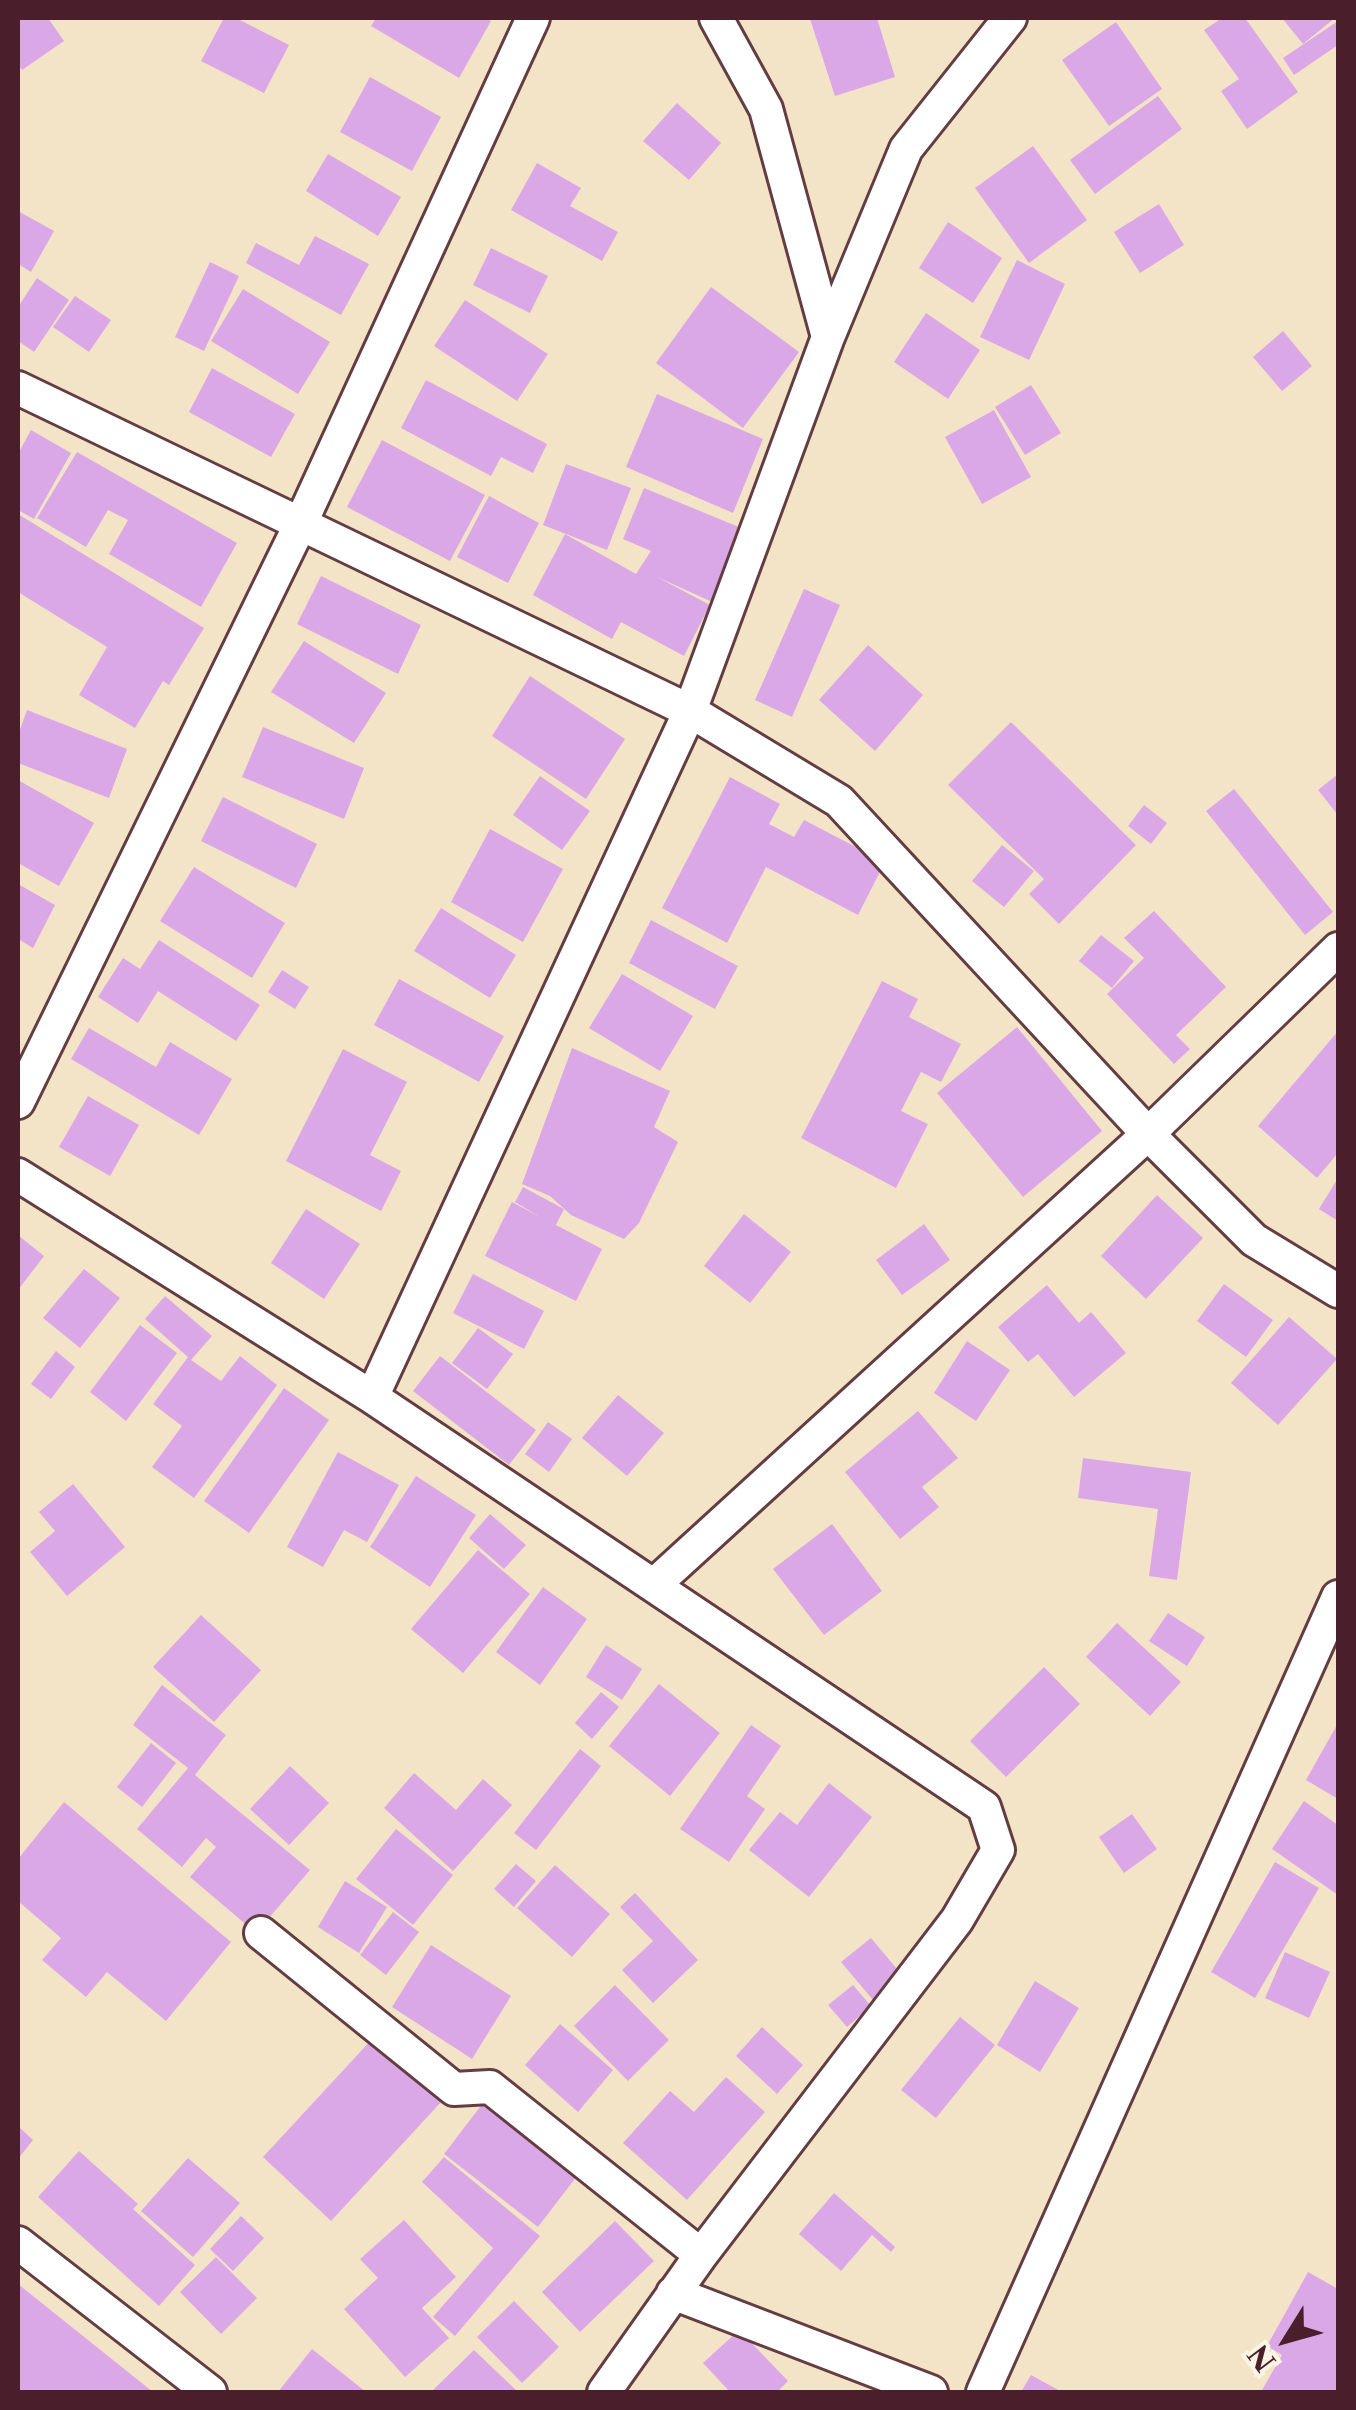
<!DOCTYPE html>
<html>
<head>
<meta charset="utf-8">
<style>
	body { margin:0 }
	#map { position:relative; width:1356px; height:2410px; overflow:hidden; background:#f4e4c7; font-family:"Libre Caslon Text",serif }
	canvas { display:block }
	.frame { position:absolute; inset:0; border:20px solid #4a1f2b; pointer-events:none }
	.north { position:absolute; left:1236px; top:2290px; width:100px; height:100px; -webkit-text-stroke:8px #fcf5e5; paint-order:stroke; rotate:233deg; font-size:28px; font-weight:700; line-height:40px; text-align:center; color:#4a1f2b }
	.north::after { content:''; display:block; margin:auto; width:35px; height:45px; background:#4a1f2b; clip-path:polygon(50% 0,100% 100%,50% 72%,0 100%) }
</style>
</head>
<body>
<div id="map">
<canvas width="1356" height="2410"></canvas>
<div class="frame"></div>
<div class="north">N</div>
</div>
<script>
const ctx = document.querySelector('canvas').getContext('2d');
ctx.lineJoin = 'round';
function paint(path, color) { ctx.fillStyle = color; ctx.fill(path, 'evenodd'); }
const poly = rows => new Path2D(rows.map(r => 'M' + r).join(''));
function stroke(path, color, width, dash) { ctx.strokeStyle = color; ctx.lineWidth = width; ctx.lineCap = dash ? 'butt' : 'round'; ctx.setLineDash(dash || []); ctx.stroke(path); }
paint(poly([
	[18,18,48,18,64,41,22,70,18,64],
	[224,18,236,18,289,45,264,93,201,61],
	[376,18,485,18,491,21,459,78,371,26],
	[877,18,895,77,835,96,810,19],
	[1222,18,1245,18,1298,92,1247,129,1221,91,1239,79,1204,30],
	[1282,18,1335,18,1303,44],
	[1338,21,1338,45,1294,75,1283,58],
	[1116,22,1162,89,1109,126,1062,60],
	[370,77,441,117,412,171,340,132],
	[1158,96,1182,129,1095,194,1070,160],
	[677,103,721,143,689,180,643,141],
	[1033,146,1087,220,1029,263,975,188],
	[328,154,401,197,378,236,306,191],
	[537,163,581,188,570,206,618,232,602,261,511,210],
	[1159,204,1184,245,1140,273,1114,232],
	[18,211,54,231,31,272,18,264],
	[948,222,1002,258,973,303,919,268],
	[315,236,369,264,341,315,246,263,256,243,299,265],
	[491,248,548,276,530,313,473,285],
	[1017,260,1065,284,1029,360,980,337],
	[210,262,239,276,204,351,175,337],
	[37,278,69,300,34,352,18,341,18,307],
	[711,287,799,352,743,428,656,363],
	[243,289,330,342,298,394,211,341],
	[75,296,111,320,89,352,53,327],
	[465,300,548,354,517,401,434,346],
	[926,313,980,350,948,399,894,362],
	[1283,331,1312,366,1282,391,1253,357],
	[212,368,295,414,271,457,189,412],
	[426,380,547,444,533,473,501,457,491,476,401,428],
	[1031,385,1061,433,1025,455,995,407],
	[657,394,763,439,733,513,626,467],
	[994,410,1031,477,982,504,945,437],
	[31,430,71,453,34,519,18,510,18,454],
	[382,440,485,495,450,561,347,507],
	[77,452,237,543,201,607,109,554,128,520,108,510,86,547,37,518],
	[566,464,631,488,607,550,543,525],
	[644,488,751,532,721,606,657,577,710,605,684,656,621,622,612,639,533,595,565,534,636,574,651,551,623,539],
	[489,496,539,523,508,583,457,557],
	[18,514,204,628,169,685,163,681,135,728,79,695,107,647,18,592],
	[321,576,421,625,398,674,297,624],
	[804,589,840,605,792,717,755,700],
	[304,641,386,693,354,743,271,692],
	[868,645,923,695,875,751,819,700],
	[530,676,625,739,586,799,492,736],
	[27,710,127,749,109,798,18,763,18,735],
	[1011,722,1136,845,1059,924,1029,894,1044,879,948,785],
	[263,727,364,768,344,819,242,777],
	[1338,774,1338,815,1318,790],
	[540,776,590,811,562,850,513,815],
	[730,777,780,804,769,824,794,837,804,820,885,862,858,915,766,867,727,943,662,908],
	[18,780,94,823,59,886,18,863],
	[1234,789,1333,912,1305,935,1206,811],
	[223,797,317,844,296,888,201,841],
	[1144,805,1167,823,1151,844,1128,826],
	[490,829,563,869,523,942,451,902],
	[1002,845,1034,871,1004,907,972,881],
	[194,867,285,923,252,978,160,921],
	[18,884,55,905,33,948,18,939],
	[441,908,516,955,490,998,414,951],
	[1154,911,1226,987,1176,1035,1190,1049,1174,1064,1107,994,1144,958,1124,938],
	[651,920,738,966,715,1009,629,963],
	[1101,935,1134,961,1112,988,1079,961],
	[159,940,260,1005,236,1041,158,991,138,1023,98,997,123,958,140,969],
	[282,970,309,987,295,1009,268,992],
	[622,974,693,1016,660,1071,589,1028],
	[399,979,504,1036,479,1082,374,1025],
	[882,981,918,999,909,1017,961,1044,941,1082,921,1072,901,1111,928,1124,896,1188,801,1138],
	[1017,1027,1102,1131,1023,1197,937,1093],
	[89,1028,156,1067,170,1042,232,1079,199,1135,71,1059],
	[1338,1031,1338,1153,1317,1178,1258,1126],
	[572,1048,670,1091,654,1127,678,1142,639,1223,624,1239,571,1215,550,1196,522,1184],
	[343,1049,407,1082,370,1155,401,1171,381,1211,286,1161],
	[88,1096,139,1125,110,1176,59,1147],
	[1338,1178,1338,1221,1319,1209],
	[523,1187,564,1209,556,1225,602,1249,576,1301,485,1256,512,1202,540,1217,515,1202],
	[1157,1195,1203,1238,1146,1299,1101,1256],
	[306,1209,360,1244,324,1299,271,1263],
	[744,1214,791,1252,750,1303,704,1266],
	[924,1224,950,1260,902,1295,876,1260],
	[18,1235,44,1256,18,1290],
	[84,1269,120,1298,80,1348,43,1318],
	[473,1274,544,1311,524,1349,453,1313],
	[1224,1284,1273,1320,1246,1357,1197,1321],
	[1047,1285,1079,1323,1091,1312,1126,1353,1074,1397,1038,1354,1028,1362,998,1327],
	[165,1296,212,1336,191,1360,221,1381,240,1356,277,1385,194,1498,152,1467,182,1426,153,1404,188,1357,145,1319],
	[1289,1317,1337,1359,1278,1425,1231,1383],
	[140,1325,177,1353,126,1421,90,1392],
	[478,1328,513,1354,487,1389,452,1363],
	[967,1341,1010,1370,976,1421,934,1393],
	[56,1351,75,1367,51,1399,31,1384],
	[440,1356,536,1430,509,1465,413,1391],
	[284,1388,329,1420,249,1533,204,1501],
	[618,1395,664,1433,627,1476,582,1438],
	[918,1411,958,1458,922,1487,939,1507,900,1539,845,1472],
	[548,1422,572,1439,549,1472,525,1454],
	[338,1452,399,1485,367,1542,344,1530,323,1567,287,1547],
	[1083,1458,1191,1472,1177,1580,1149,1576,1158,1509,1078,1498],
	[416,1476,476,1515,430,1587,370,1547],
	[73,1484,125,1547,67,1596,30,1552,55,1531,39,1512],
	[490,1514,526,1545,504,1569,469,1538],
	[832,1524,882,1591,824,1635,773,1569],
	[478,1550,530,1594,463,1673,411,1629],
	[543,1587,587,1619,540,1685,496,1652],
	[1168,1613,1205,1637,1187,1666,1149,1641],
	[201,1615,261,1670,214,1722,153,1667],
	[1117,1623,1181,1682,1150,1716,1086,1657],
	[606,1645,642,1669,622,1700,586,1677],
	[1044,1667,1080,1704,1006,1777,970,1741],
	[659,1684,720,1733,670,1796,609,1746],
	[162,1685,226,1735,195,1775,310,1870,256,1933,190,1877,216,1847,206,1838,182,1867,137,1829,188,1768,133,1725],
	[601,1692,619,1707,592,1739,575,1723],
	[1338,1723,1338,1799,1306,1780],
	[751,1725,781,1746,747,1796,765,1809,729,1862,680,1829],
	[151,1743,176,1763,142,1807,117,1787],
	[580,1749,601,1766,536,1850,514,1833],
	[290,1766,329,1803,289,1845,250,1809],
	[414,1773,456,1810,483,1779,512,1805,453,1871,384,1808],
	[829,1783,872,1817,809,1897,749,1850,780,1812,797,1825],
	[1304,1801,1338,1825,1338,1895,1272,1849],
	[64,1802,231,1942,166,2021,107,1972,86,1997,42,1960,61,1938,18,1901,18,1859],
	[1132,1814,1157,1849,1124,1873,1099,1837],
	[396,1829,453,1875,413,1925,356,1879],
	[1275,1862,1319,1888,1255,1998,1211,1972],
	[516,1864,536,1881,514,1907,494,1889],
	[555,1865,610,1914,572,1957,517,1908],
	[345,1881,387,1907,359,1953,318,1927],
	[635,1893,698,1960,653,2003,622,1970,653,1941,620,1907],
	[393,1912,419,1932,386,1975,360,1955],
	[871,1938,903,1976,873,2000,841,1962],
	[431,1945,511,1996,472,2059,392,2007],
	[1285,1952,1330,1972,1309,2018,1265,1998],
	[1035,1981,1079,2008,1040,2072,997,2045],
	[615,1985,669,2040,628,2081,574,2026],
	[853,1985,871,2006,847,2027,828,2005],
	[960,2017,995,2045,936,2118,901,2090],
	[560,2024,613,2070,578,2112,525,2065],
	[762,2027,803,2065,777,2094,736,2056],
	[374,2037,443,2100,331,2221,263,2157],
	[726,2077,765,2112,687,2200,623,2143,670,2091,694,2112],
	[483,2103,577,2176,538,2227,444,2154],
	[18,2126,33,2140,18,2159],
	[79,2151,138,2204,133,2209,195,2265,159,2306,38,2197],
	[444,2157,540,2236,455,2336,433,2317,493,2248,422,2182],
	[188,2158,240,2203,193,2257,141,2211],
	[834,2193,895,2247,891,2252,872,2235,841,2271,799,2234],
	[241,2216,264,2238,233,2271,210,2249],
	[404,2220,456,2277,422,2308,449,2338,405,2377,344,2309,378,2278,360,2259],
	[615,2221,654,2261,580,2332,542,2292],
	[216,2257,257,2298,221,2334,180,2292],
	[1308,2272,1338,2289,1338,2392,1261,2392,1282,2355,1267,2346],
	[18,2284,153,2392,18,2392],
	[514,2301,559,2347,522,2383,477,2337],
	[739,2330,788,2381,777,2392,730,2392,703,2363],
	[312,2349,366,2392,278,2392],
	[474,2350,518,2392,431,2392],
	[1031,2375,1062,2392,1021,2392]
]), '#dba8e7');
const minor = poly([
	[716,18,766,109,828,337],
	[18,388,690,711,839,801,1148,1134,1254,1240,1338,1291],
	[18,1102,299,527,533,18],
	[18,1175,372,1397,984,1807,998,1850,957,1920,701,2255,604,2392],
	[372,1397,690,711,828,337,906,149,1010,18],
	[654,1585,1148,1134,1338,949],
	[261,1933,454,2089,490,2087,701,2255],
	[18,2243,210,2392],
	[673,2293,931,2392],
	[983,2392,1338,1597]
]);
stroke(minor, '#643d42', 38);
stroke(minor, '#fff', 32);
</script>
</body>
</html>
